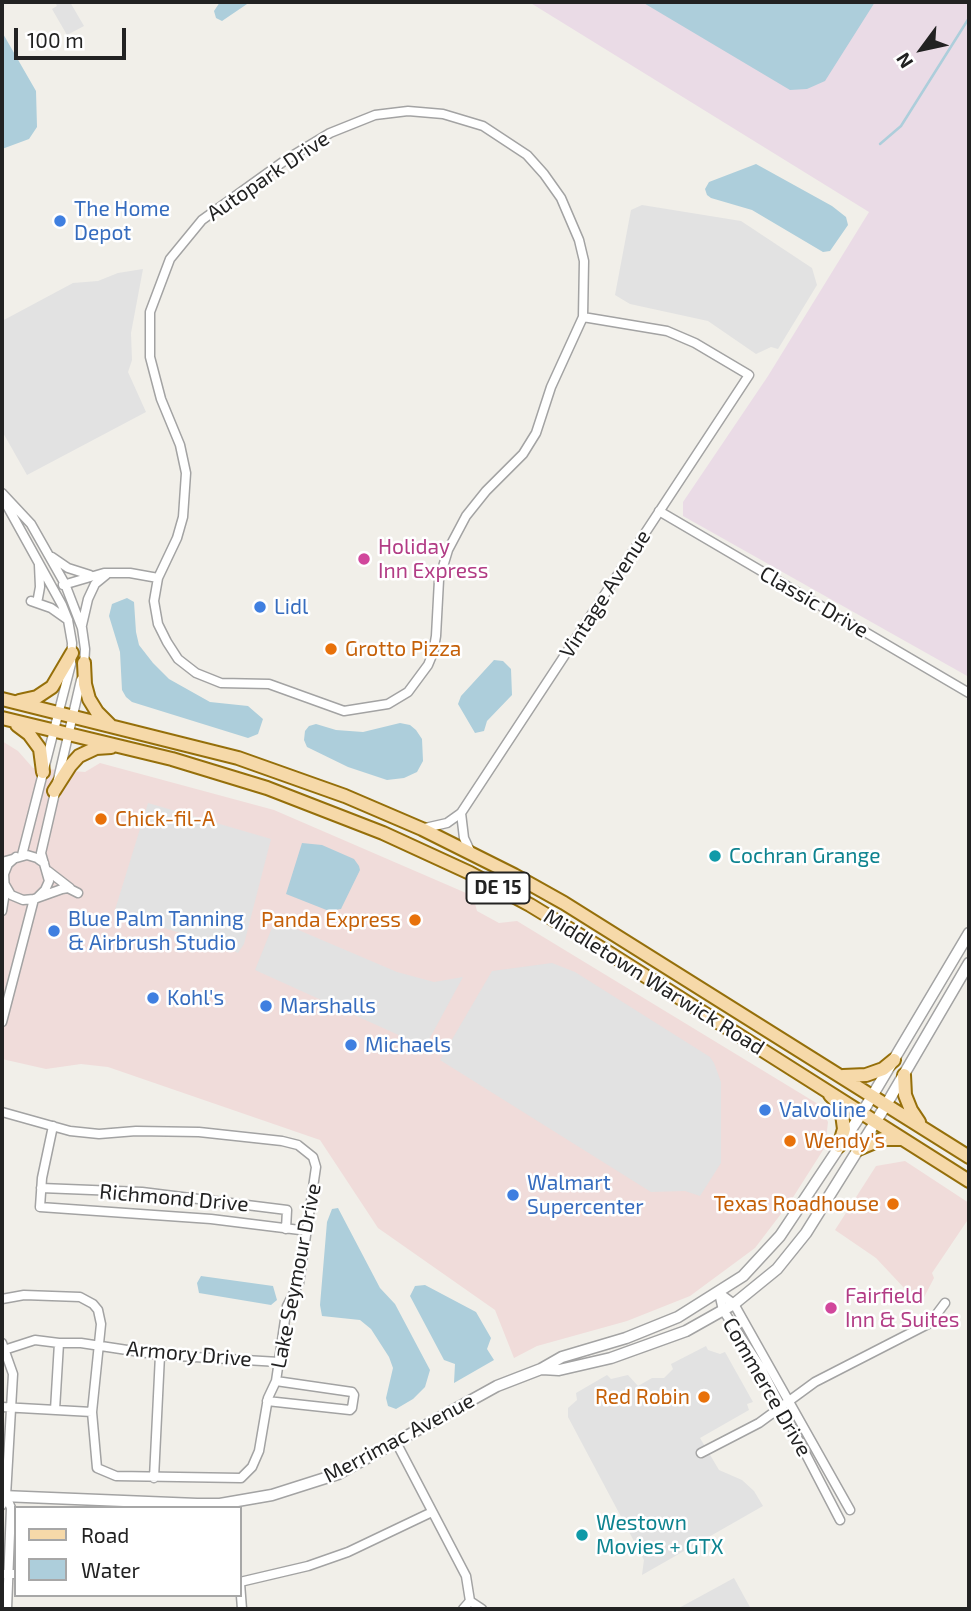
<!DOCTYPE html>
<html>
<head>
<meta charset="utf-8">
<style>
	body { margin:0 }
	#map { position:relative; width:971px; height:1611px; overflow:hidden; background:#f1efe9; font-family:"Exo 2",sans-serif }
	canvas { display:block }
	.frame { position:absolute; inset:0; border:4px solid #222; pointer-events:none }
	.legend { position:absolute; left:14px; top:1506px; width:228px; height:91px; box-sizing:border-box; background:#fff; border:2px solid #a7a7a7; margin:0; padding:9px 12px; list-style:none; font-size:21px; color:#222 }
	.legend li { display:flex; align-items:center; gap:14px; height:35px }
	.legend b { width:35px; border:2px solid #a7a7a7 }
	.north { position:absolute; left:887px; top:14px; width:70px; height:70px; -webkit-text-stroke:5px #fff; paint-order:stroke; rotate:237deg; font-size:19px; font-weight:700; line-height:28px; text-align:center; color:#222 }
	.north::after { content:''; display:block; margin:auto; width:24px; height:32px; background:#222; clip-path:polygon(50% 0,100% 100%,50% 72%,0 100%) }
	.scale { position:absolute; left:14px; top:28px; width:112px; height:32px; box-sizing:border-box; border:4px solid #222; border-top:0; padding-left:9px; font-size:21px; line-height:24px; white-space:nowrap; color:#222; -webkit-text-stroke:5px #fff; paint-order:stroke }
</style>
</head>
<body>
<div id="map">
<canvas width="971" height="1611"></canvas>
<div class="frame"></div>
<ul class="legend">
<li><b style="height:9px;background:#f6d9a9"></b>Road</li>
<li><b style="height:19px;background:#adcedb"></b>Water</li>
</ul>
<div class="north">N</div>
<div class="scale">100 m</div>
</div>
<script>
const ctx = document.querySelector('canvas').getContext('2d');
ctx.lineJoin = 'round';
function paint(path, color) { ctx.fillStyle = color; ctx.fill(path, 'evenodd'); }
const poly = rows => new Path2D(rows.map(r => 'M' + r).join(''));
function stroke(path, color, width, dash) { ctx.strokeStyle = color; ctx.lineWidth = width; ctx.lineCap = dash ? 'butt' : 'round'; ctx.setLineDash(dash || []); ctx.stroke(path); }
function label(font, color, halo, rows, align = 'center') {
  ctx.font = font + ' "Exo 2",sans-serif'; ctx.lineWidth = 5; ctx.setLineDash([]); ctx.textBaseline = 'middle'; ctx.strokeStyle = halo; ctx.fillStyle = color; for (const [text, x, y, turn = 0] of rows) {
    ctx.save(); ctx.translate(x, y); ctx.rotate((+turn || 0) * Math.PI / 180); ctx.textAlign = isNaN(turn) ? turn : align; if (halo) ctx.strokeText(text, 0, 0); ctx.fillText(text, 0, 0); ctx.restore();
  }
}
paint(poly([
	[2,741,18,751,33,768,85,772,100,763,274,810,473,896,477,911,499,923,517,921,818,1104,828,1122,825,1147,790,1202,755,1248,690,1296,627,1321,537,1346,514,1358,495,1310,378,1228,320,1140,108,1067,81,1064,46,1069,2,1059],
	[905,1161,969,1203,969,1218,932,1273,934,1278,920,1305,876,1258,835,1230,876,1166]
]), '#f0dcda');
paint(poly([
	[529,2,969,2,969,677,683,516,683,502,768,376,869,212]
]), '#eadbe6');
paint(poly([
	[55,2,70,2,84,26,67,35,52,9,57,6],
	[642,205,741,221,812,268,817,285,778,349,771,347,756,354,708,321,630,304,615,295,631,210],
	[143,269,131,333,132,360,128,372,146,412,27,475,2,431,2,321,73,283,98,281,118,273],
	[148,803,271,839,244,944,238,953,221,945,114,913],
	[275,920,397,972,434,982,463,977,425,1047,255,970],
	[552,963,575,972,710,1057,714,1063,721,1082,721,1163,700,1196,685,1191,651,1192,440,1060,492,971],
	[706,1346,708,1350,720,1354,725,1352,753,1402,747,1404,749,1410,700,1438,719,1470,742,1480,754,1491,763,1506,642,1575,644,1560,568,1417,568,1408,577,1400,576,1393,607,1375,611,1379,628,1375,638,1386,652,1378,664,1378,673,1369,671,1364],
	[734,1578,751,1609,677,1609]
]), '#e2e2e2');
paint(poly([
	[220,2,250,2,222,21,216,18,214,11],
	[642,2,875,2,825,81,807,89,790,90],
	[2,32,36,91,37,127,29,139,2,149],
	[756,164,832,206,846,217,848,225,830,251,823,252,752,210,711,198,707,195,705,189,709,182],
	[127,598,134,602,136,632,139,645,153,663,169,679,210,702,248,706,263,719,258,734,248,738,132,702,126,697,122,690,120,652,109,616,112,604],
	[494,660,503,661,511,669,512,695,487,721,484,731,475,733,458,704,461,696],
	[400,723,410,725,416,730,422,739,423,761,417,772,404,778,387,780,348,767,307,747,304,740,305,731,309,726,316,724,336,730,363,732],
	[302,843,322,845,354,859,359,866,360,870,341,909,329,911,286,894],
	[338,1208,380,1288,395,1304,430,1370,425,1387,413,1399,396,1409,388,1406,386,1398,393,1368,389,1357,371,1329,360,1320,322,1316,320,1305,327,1222,332,1209],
	[201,1276,273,1286,277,1300,271,1305,199,1293,197,1283],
	[425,1285,476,1312,491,1338,487,1349,494,1360,454,1383,455,1364,444,1360,410,1296,415,1286]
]), '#adcedb');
stroke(poly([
	[880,144,901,126,969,18]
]), '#adcedb', 2.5);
const minor = poly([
	[408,111,443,114,483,126,527,155,544,174,561,198,579,240,584,261,583,317,551,387,536,433,523,454,486,491,466,516,448,550,439,580,436,636,433,653,428,665,408,692,388,704,344,711,269,684,221,683,196,673,178,659,167,642,158,624,154,601,158,578,177,538,183,517,186,473,180,445,161,399,150,357,150,312,170,259,202,220,287,159,330,133,375,115,408,111],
	[2,493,31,524,65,584,82,628,85,649,84,667],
	[5,502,62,605,68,620,72,643,71,664,22,855],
	[659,511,969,693],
	[52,557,68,568,90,575],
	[63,585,104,573,130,573,158,578],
	[38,598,40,587,39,565],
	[31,601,51,608,68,620],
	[82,625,88,599,95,584,106,575],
	[461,813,464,838,471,853],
	[425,828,447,823,461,813,749,375,695,343,667,331,583,317],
	[2,862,27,855,37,858,44,863],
	[48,871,70,888],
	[4,883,11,895,23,900,34,899,62,889,68,888,78,893],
	[37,898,45,890,49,881,41,853,81,680],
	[2,911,5,892,4,874,8,864,16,857],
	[2,1022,34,899],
	[2,1112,70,1131,99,1134,136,1131,199,1132,282,1141,298,1145,313,1157,316,1167,299,1283,287,1306,276,1381,268,1398,259,1451,252,1467,241,1478,116,1476,97,1468,92,1412,101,1324,98,1310,93,1304,80,1297,24,1295,2,1299],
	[53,1126,42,1178,40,1207,211,1219,308,1231],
	[41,1188,142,1192,287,1210,286,1229],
	[719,1293,723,1310,761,1368,840,1520],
	[719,1293,734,1304,850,1510],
	[2,1343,13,1374,6,1496,2,1505],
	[4,1350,35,1340,59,1343,81,1343,160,1355,279,1362],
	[267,1401,350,1410,352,1408,354,1395,352,1392,276,1381],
	[2,1407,92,1412],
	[55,1410,59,1343],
	[396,1442,466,1576,470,1601],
	[701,1453,759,1423,815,1382,930,1323,945,1303],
	[154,1478,160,1355],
	[6,1496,11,1508,7,1609],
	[2,1574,16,1574],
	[240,1582,308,1566,348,1552,432,1512],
	[240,1583,242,1609],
	[470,1601,482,1609],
	[463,1609,470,1601]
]);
const tertiary = poly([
	[542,1369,559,1370,611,1358,686,1331,734,1304,777,1269,806,1233,886,1105,969,963],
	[2,1496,197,1504,220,1504,272,1495,338,1474,497,1386,541,1369,562,1357,626,1338,678,1317,743,1276,780,1236,862,1113,969,933]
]);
const primary = poly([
	[84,663,85,684,89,699,97,712,111,726],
	[2,699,238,758,345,796,422,829,514,875,564,903,969,1157],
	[19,701,37,697,52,687,72,653],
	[2,718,172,759,267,788,383,833,470,873,530,905,609,953,969,1181],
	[17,725,29,734,40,749,43,772],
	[54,791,70,766,79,756,96,748,111,747],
	[904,1075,905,1095,911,1110,919,1122],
	[843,1076,866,1075,883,1069,894,1060],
	[830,1095,836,1101,842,1114,844,1129,839,1146],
	[858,1149,882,1139,901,1139]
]);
stroke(minor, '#a3a3a3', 11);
stroke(tertiary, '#a3a3a3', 13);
stroke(primary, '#956f0a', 16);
stroke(minor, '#fff', 8);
stroke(tertiary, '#fff', 10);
stroke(primary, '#f6d9a9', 12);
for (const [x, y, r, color] of [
	[60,221,7,"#3f7fe0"],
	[364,559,7,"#d1479c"],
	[260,607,7,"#3f7fe0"],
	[331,649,7,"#e8710a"],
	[101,819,7,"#e8710a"],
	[715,856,7,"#0f9aa8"],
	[415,920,7,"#e8710a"],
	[54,931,7,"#3f7fe0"],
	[153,998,7,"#3f7fe0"],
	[266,1006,7,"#3f7fe0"],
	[351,1045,7,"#3f7fe0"],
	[765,1110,7,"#3f7fe0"],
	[790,1141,7,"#e8710a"],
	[513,1195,7,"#3f7fe0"],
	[893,1204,7,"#e8710a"],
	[831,1308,7,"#d1479c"],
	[704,1397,7,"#e8710a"],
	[582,1535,7,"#0f9aa8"]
]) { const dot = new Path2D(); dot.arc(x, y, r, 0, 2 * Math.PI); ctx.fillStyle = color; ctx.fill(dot); stroke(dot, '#fff', 2.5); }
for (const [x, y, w] of [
	[498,888,63]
]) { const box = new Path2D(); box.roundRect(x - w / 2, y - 15.5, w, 31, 5); ctx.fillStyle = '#fff'; ctx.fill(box); stroke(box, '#222', 2); }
label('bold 19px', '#222', null, [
	["DE 15",498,888]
]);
label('21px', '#222', '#fff', [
	["Autopark Drive",268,176,-34],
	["Vintage Avenue",605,594,-57],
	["Classic Drive",814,602,30],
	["Middletown Warwick Road",654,982,32],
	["Richmond Drive",174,1198,5],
	["Lake Seymour Drive",296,1276,-79],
	["Armory Drive",189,1354,5],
	["Commerce Drive",767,1387,60],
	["Merrimac Avenue",399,1438,-28]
]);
label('21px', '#366cbe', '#fff', [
	["The Home",74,209],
	["Depot",74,233],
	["Lidl",274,607],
	["Blue Palm Tanning",68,919],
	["& Airbrush Studio",68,943],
	["Kohl's",167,998],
	["Marshalls",280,1006],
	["Michaels",365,1045],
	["Valvoline",779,1110],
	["Walmart",527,1183],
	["Supercenter",527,1207]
], 'left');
label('21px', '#b23c85', '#fff', [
	["Holiday",378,547],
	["Inn Express",378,571],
	["Fairfield",845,1296],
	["Inn & Suites",845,1320]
], 'left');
label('21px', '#c56008', '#fff', [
	["Grotto Pizza",345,649],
	["Chick-fil-A",115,819],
	["Panda Express",401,920,"right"],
	["Wendy's",804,1141],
	["Texas Roadhouse",879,1204,"right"],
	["Red Robin",690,1397,"right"]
], 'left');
label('21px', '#0d838f', '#fff', [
	["Cochran Grange",729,856],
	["Westown",596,1523],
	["Movies + GTX",596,1547]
], 'left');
</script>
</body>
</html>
